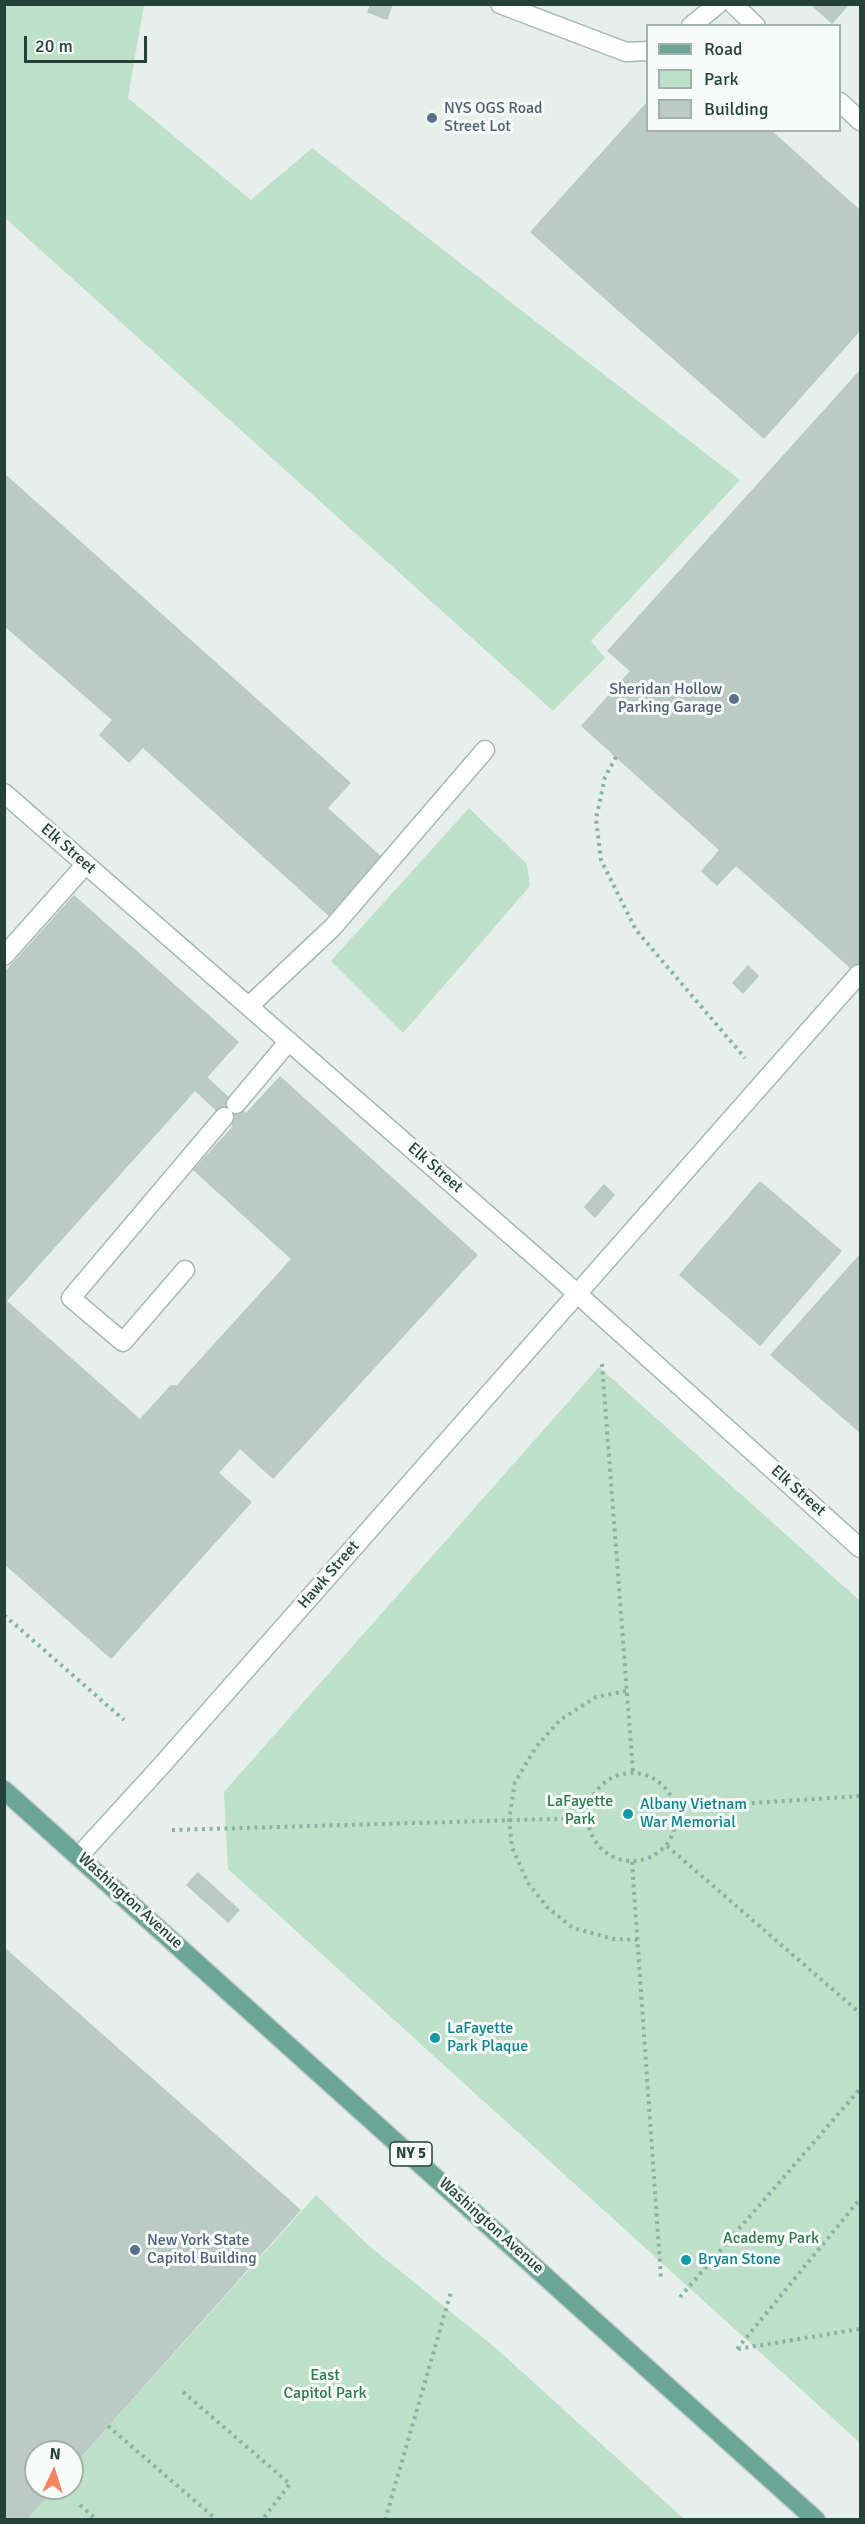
<!DOCTYPE html>
<html>
<head>
<meta charset="utf-8">
<style>
	body { margin:0 }
	#map { position:relative; width:865px; height:2524px; overflow:hidden; background:#e6efeb; font-family:Signika,sans-serif }
	canvas { display:block }
	.frame { position:absolute; inset:0; border:6px solid #24423a; pointer-events:none }
	.legend { position:absolute; left:646px; top:24px; width:195px; height:108px; box-sizing:border-box; background:#f7fbf9; border:2px solid #a3b1ad; margin:0; padding:8px 10px; list-style:none; font-size:18px; color:#24423a }
	.legend li { display:flex; align-items:center; gap:12px; height:30px }
	.legend b { width:30px; border:2px solid #a3b1ad }
	.north { position:absolute; left:24px; top:2440px; width:60px; height:60px; box-sizing:border-box; background:#f7fbf9; border:2px solid #a3b1ad; border-radius:50%; rotate:4deg; font-size:16px; font-weight:700; line-height:24px; text-align:center; color:#24423a }
	.north::after { content:''; display:block; margin:auto; width:21px; height:27px; background:#f4845f; clip-path:polygon(50% 0,100% 100%,50% 72%,0 100%) }
	.scale { position:absolute; left:24px; top:36px; width:123px; height:27px; box-sizing:border-box; border:3px solid #24423a; border-top:0; padding-left:8px; font-size:18px; line-height:21px; white-space:nowrap; color:#24423a; -webkit-text-stroke:4px #f7fbf9; paint-order:stroke }
</style>
</head>
<body>
<div id="map">
<canvas width="865" height="2524"></canvas>
<div class="frame"></div>
<ul class="legend">
<li><b style="height:8px;background:#6aa596"></b>Road</li>
<li><b style="height:16px;background:#bfe0c8"></b>Park</li>
<li><b style="height:16px;background:#bbcac4"></b>Building</li>
</ul>
<div class="north">N</div>
<div class="scale">20 m</div>
</div>
<script>
const ctx = document.querySelector('canvas').getContext('2d');
ctx.lineJoin = 'round';
function paint(path, color) { ctx.fillStyle = color; ctx.fill(path, 'evenodd'); }
const poly = rows => new Path2D(rows.map(r => 'M' + r).join(''));
function stroke(path, color, width, dash) { ctx.strokeStyle = color; ctx.lineWidth = width; ctx.lineCap = dash ? 'butt' : 'round'; ctx.setLineDash(dash || []); ctx.stroke(path); }
function label(font, color, halo, rows, align = 'center') {
  ctx.font = font + ' Signika,sans-serif'; ctx.lineWidth = 6; ctx.setLineDash([]); ctx.textBaseline = 'middle'; ctx.strokeStyle = halo; ctx.fillStyle = color; for (const [text, x, y, turn = 0] of rows) {
    ctx.save(); ctx.translate(x, y); ctx.rotate((+turn || 0) * Math.PI / 180); ctx.textAlign = isNaN(turn) ? turn : align; if (halo) ctx.strokeText(text, 0, 0); ctx.fillText(text, 0, 0); ctx.restore();
  }
}
paint(poly([
	[5,4,144,5,128,98,251,200,312,148,740,480,591,641,605,658,553,711,5,218],
	[469,808,527,864,530,886,403,1033,331,961],
	[599,1367,860,1601,860,2443,228,1869,224,1792],
	[316,2195,368,2245,498,2350,684,2519,25,2520,53,2488,72,2488,72,2467]
]), '#bfe0c8');
const building = poly([
	[371,4,392,4,387,19,368,12,371,4],
	[811,4,849,4,832,23,811,4],
	[648,102,648,130,770,130,780,139,624,315,531,232,648,102],
	[780,139,860,211,860,330,764,438,624,315,780,139],
	[860,371,860,976,736,865,717,885,702,871,720,850,582,726,631,671,608,651,860,371],
	[4,474,350,783,327,808,385,861,332,918,143,747,129,762,100,735,113,720,4,625,4,474],
	[74,896,238,1042,6,1301,140,1420,171,1386,240,1448,218,1473,251,1502,111,1658,4,1563,4,974,74,896],
	[748,966,758,976,743,993,733,983,748,966],
	[206,1077,246,1114,280,1077,477,1255,273,1478,171,1386,177,1386,292,1259,194,1170,234,1126,195,1090,206,1077],
	[760,1182,841,1251,760,1345,680,1275,760,1182],
	[604,1185,614,1195,595,1217,585,1207,604,1185],
	[860,1255,860,1432,771,1355,860,1255],
	[198,1873,239,1910,228,1922,187,1885,198,1873],
	[4,1948,300,2210,72,2466,72,2452,36,2452,36,2488,53,2488,25,2520,4,2520,4,1948]
]);
paint(building, '#bbcac4');
stroke(building, '#b8c9c2', 1.5);
const minor = poly([
	[500,4,626,52,648,51],
	[733,4,756,26],
	[691,26,718,4],
	[840,102,860,121],
	[4,793,553,1272,860,1548],
	[4,956,86,864],
	[249,1006,333,927,485,750],
	[236,1104,289,1041],
	[185,1270,123,1342,71,1298,224,1117],
	[79,1856,162,1765,859,974]
]);
const major = poly([
	[4,1790,816,2520]
]);
stroke(minor, '#a8b8b2', 21);
stroke(major, '#c2cac8', 21);
stroke(poly([
	[616,757,605,777,596,819,601,860,636,930,745,1058],
	[602,1364,633,1772],
	[4,1615,124,1720],
	[626,1691,596,1697,560,1720,536,1747,515,1782,509,1820,512,1847,528,1883,547,1907,573,1928,614,1939,637,1940],
	'588 1817a44 44 0 1 1 88 0a44 44 0 1 1-88 0Z',
	[677,1808,860,1796],
	[172,1830,588,1818],
	[667,1846,860,2013],
	[632,1862,661,2278],
	[680,2297,860,2089],
	[737,2349,860,2199],
	[738,2349,860,2329],
	[183,2392,290,2484,262,2520],
	[108,2426,217,2520],
	[80,2505,97,2520],
	[385,2520,451,2292]
]), '#86b3a5', 4, [3, 4.5]);
stroke(minor, '#fff', 18);
stroke(major, '#6aa596', 18);
for (const [x, y, r, color] of [
	[432,118,6,"#5c6f8a"],
	[734,699,6,"#5c6f8a"],
	[628,1814,6,"#0f9aa8"],
	[435,2038,6,"#0f9aa8"],
	[135,2250,6,"#5c6f8a"],
	[686,2260,6,"#0f9aa8"]
]) { const dot = new Path2D(); dot.arc(x, y, r, 0, 2 * Math.PI); ctx.fillStyle = color; ctx.fill(dot); stroke(dot, '#f7fbf9', 2); }
for (const [x, y, w] of [
	[411,2154,42]
]) { const box = new Path2D(); box.roundRect(x - w / 2, y - 12, w, 24, 4.5); ctx.fillStyle = '#f7fbf9'; ctx.fill(box); stroke(box, '#24423a', 1.5); }
label('bold 15px', '#24423a', null, [
	["NY 5",411,2154]
]);
label('16px', '#4e5e75', '#f7fbf9', [
	["NYS OGS Road",444,109],
	["Street Lot",444,127],
	["Sheridan Hollow",722,690,"right"],
	["Parking Garage",722,708,"right"],
	["New York State",147,2241],
	["Capitol Building",147,2259]
], 'left');
label('16px', '#24423a', '#f7fbf9', [
	["Elk Street",68,849,41],
	["Elk Street",435,1168,41],
	["Elk Street",798,1491,42],
	["Hawk Street",329,1575,-49],
	["Washington Avenue",130,1901,42],
	["Washington Avenue",491,2226,42]
]);
label('16px', '#2d7a4b', '#f7fbf9', [
	["LaFayette",580,1802],
	["Park",580,1820],
	["Academy Park",771,2239],
	["East",325,2376],
	["Capitol Park",325,2394]
]);
label('16px', '#0d838f', '#f7fbf9', [
	["Albany Vietnam",640,1805],
	["War Memorial",640,1823],
	["LaFayette",447,2029],
	["Park Plaque",447,2047],
	["Bryan Stone",698,2260]
], 'left');
</script>
</body>
</html>
